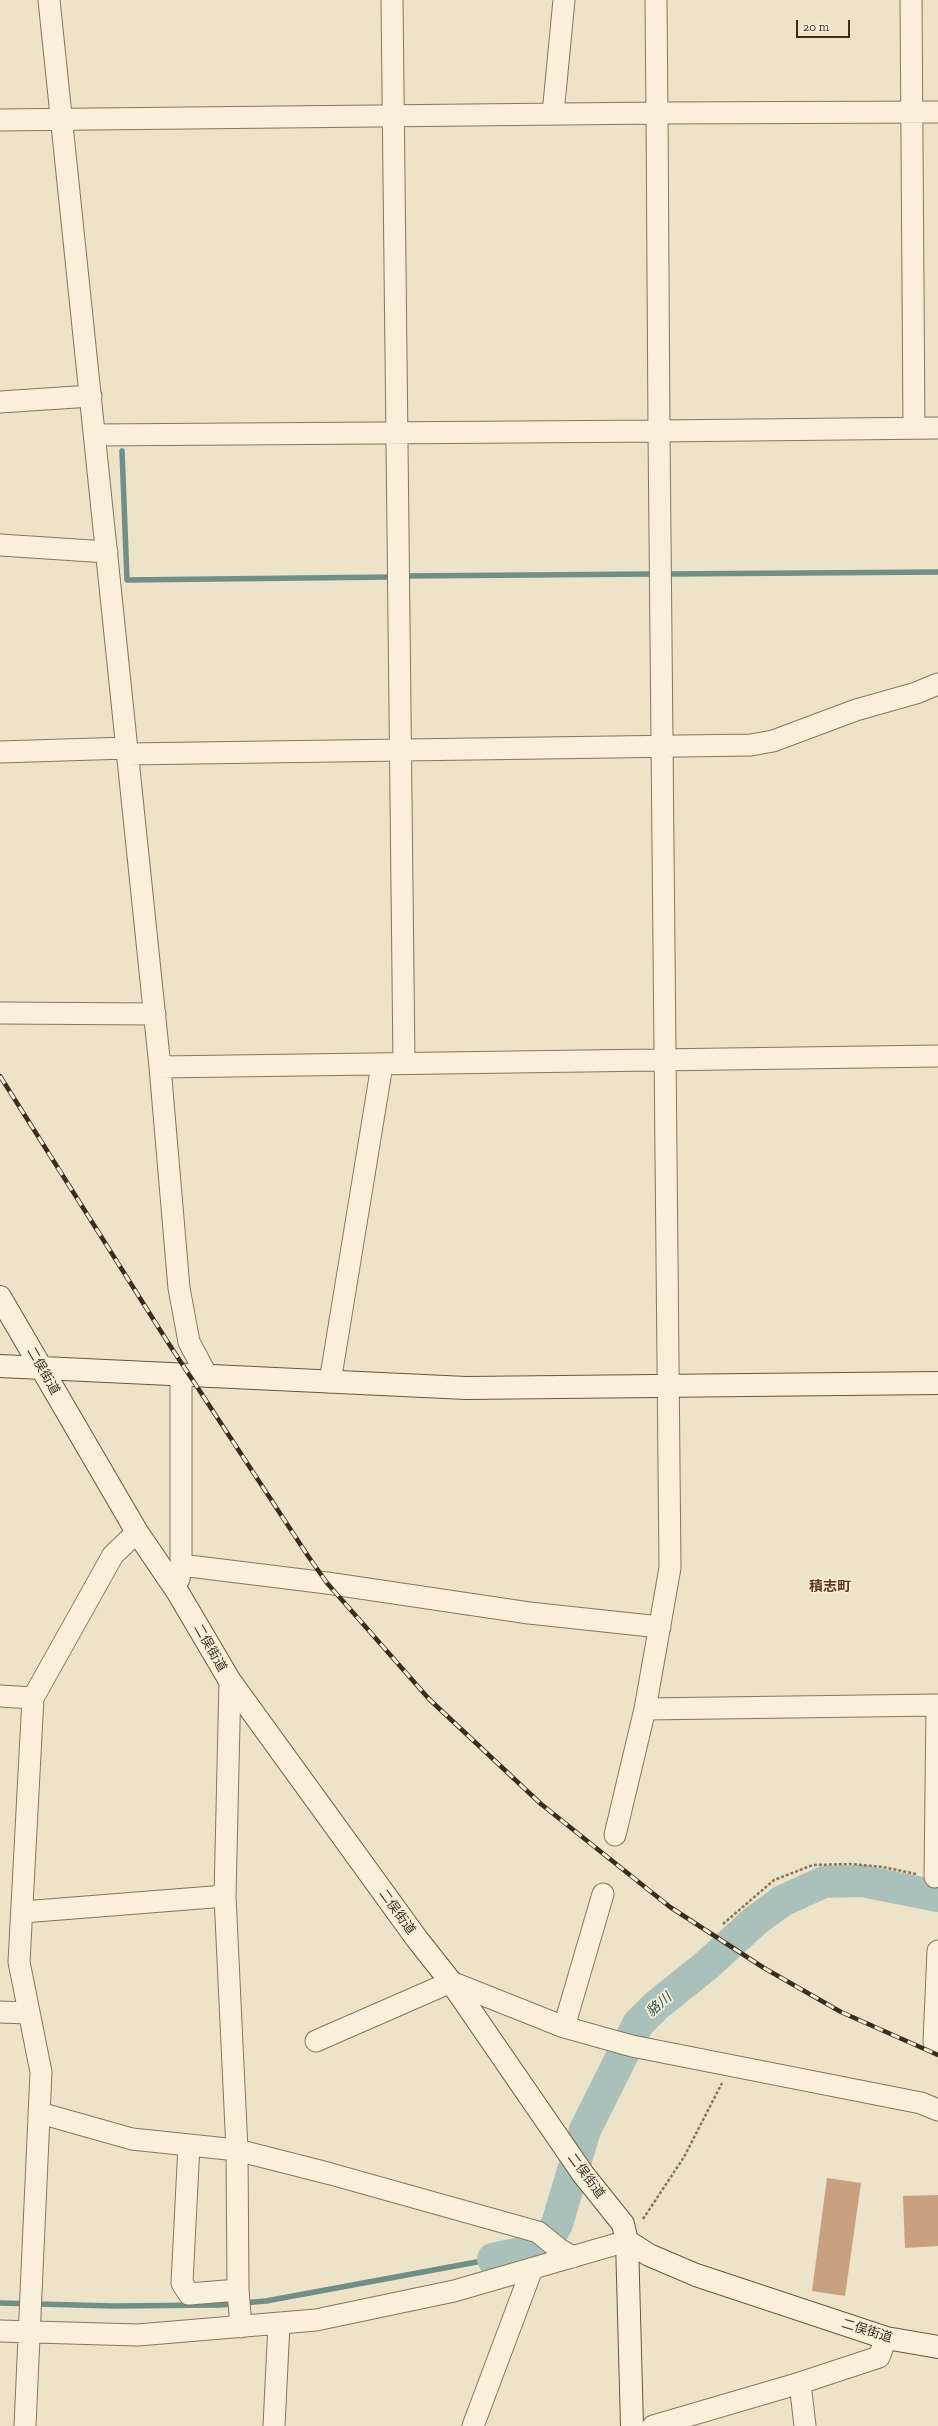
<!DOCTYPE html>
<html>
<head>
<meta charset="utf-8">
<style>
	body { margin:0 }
	#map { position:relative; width:938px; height:2426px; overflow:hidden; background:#ede3c8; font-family:"Zilla Slab",serif }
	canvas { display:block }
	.scale { position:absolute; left:796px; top:20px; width:54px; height:18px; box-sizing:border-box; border:2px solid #392d21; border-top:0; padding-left:5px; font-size:12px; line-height:14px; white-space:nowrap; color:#392d21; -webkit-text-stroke:3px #f4edd7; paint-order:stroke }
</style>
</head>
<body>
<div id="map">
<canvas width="938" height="2426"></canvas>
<div class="scale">20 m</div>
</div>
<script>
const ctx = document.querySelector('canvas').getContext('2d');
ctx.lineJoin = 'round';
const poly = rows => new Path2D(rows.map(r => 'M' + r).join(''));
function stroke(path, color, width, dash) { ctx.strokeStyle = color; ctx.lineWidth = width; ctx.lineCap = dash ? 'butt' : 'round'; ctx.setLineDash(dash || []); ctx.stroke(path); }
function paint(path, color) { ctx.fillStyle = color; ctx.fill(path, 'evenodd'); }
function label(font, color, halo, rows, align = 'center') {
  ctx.font = font + ' "Zilla Slab","Noto Sans JP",serif'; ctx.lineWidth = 3.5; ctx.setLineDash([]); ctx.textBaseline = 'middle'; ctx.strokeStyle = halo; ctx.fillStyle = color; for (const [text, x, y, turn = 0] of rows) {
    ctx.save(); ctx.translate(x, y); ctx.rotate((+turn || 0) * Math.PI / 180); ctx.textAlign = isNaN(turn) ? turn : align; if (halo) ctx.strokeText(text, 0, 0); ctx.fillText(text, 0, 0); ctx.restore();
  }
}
stroke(poly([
	[122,451,127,580,391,577],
	[668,574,938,572],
	[405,576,653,574],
	[0,2303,114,2306,220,2305,266,2301,493,2259]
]), '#6f8f88', 5.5);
stroke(poly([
	[493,2259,530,2251,545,2245,557,2224,585,2130,638,2024,657,2005,707,1965,755,1921,782,1901,824,1882,862,1881,938,1896]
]), '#a9c1ba', 32);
paint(poly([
	[827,2178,861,2183,845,2296,812,2291],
	[938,2195,938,2246,905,2248,903,2196]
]), '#c9a080');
const street = poly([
	[49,0,160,1067,179,1288,189,1342,207,1376],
	[392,0,404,1063],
	[911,0,914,428],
	[553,114,564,0],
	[0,120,657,113,656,0],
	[0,402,91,396],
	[938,428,659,431,670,1568,645,1709,938,1705],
	[95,435,659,431,657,113,938,112],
	[0,545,107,552],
	[0,752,127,748],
	[127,754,751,745,773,741,856,710,916,693,938,684],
	[0,1013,155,1014],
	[160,1067,938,1056],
	[330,1382,382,1065],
	[181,1565,327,1583,529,1613,660,1627],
	[179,1579,181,1565,181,1375],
	[230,1681,225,1896,237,2150,238,2290,241,2327],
	[0,1696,33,1698],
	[615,1835,645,1709],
	[935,1877,937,1706],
	[23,1912,225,1896],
	[938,1951,934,2042,938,2044],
	[0,2012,28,2013],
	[564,2027,603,1894],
	[316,2041,451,1982,564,2027,632,2046,921,2103,938,2110],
	[40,2113,132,2139,237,2150,331,2174,538,2232,559,2249,573,2257],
	[189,2145,182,2283,189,2294,238,2290],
	[0,2331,138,2335,316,2320,454,2291,627,2241],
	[25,2426,41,2072,19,1962,33,1698,113,1555,137,1532],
	[274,2426,279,2324],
	[473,2426,532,2269],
	[653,2426,800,2383],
	[805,2426,800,2383,879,2357,886,2338]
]);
const secondary = poly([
	[0,1297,137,1532,177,1591,230,1681,417,1939,451,1982,583,2174,623,2224,627,2241,649,2255,696,2275,886,2338,938,2347],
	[0,1366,466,1388,938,1383],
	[627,2241,632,2426]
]);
stroke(street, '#88755e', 23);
stroke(secondary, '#6a5641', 24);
stroke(poly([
	[723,1924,774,1880,813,1865,852,1864,883,1867,916,1874],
	[643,2219,684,2157,722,2083]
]), '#88755e', 2.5, [3, 2]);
stroke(street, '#f8f0db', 21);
stroke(secondary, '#f8f0db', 22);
const rail = poly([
	[0,1076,167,1341,308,1556,327,1583,429,1699,541,1804,670,1907,764,1968,841,2012,938,2055]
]);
stroke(rail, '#392d21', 4.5);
stroke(rail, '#f4edd7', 3, [9]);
label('13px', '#392d21', '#f4edd7', [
	["二俣街道",43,1371,60],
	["二俣街道",210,1648,60],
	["二俣街道",397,1912,54],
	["二俣街道",586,2176,53],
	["二俣街道",867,2331,17]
]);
label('bold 14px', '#643122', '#f4edd7', [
	["積志町",830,1587]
]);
label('italic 14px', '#315857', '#f4edd7', [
	["貉川",659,2005,-41]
]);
</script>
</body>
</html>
